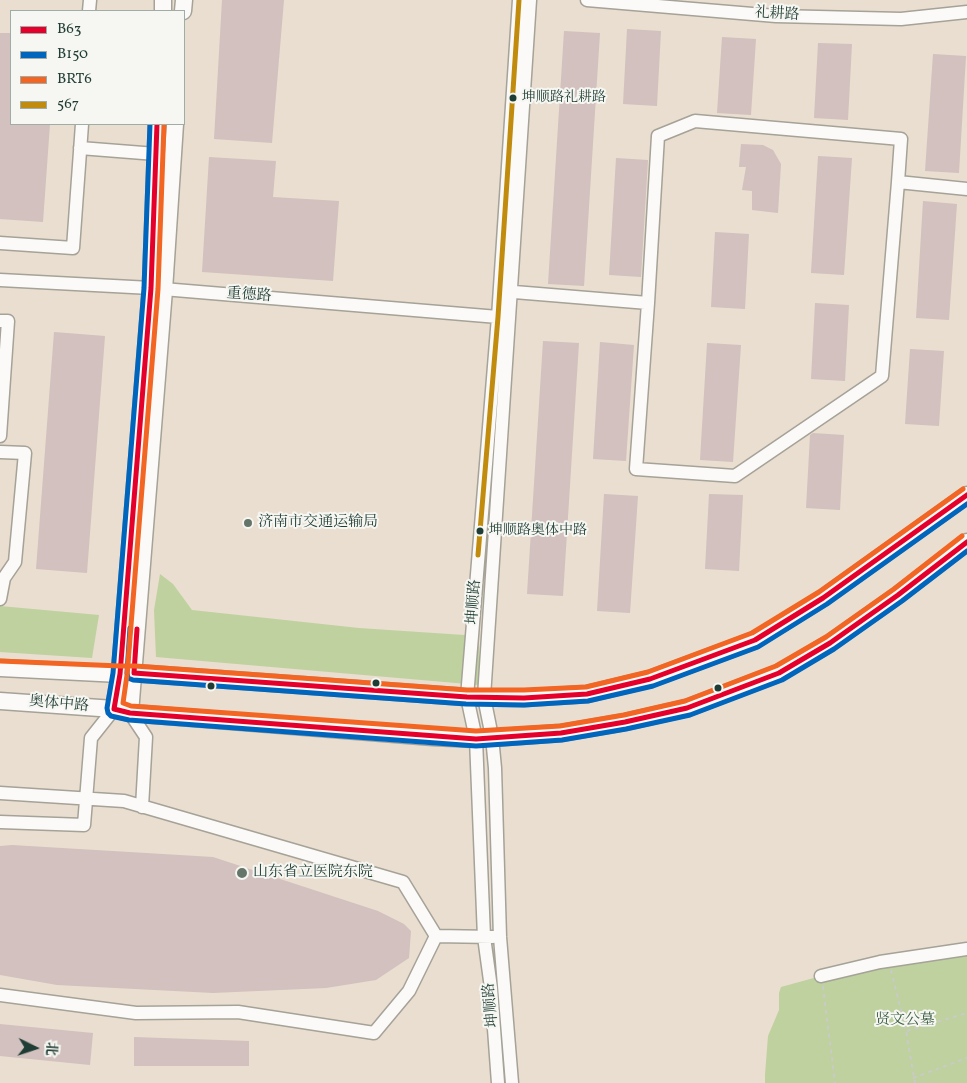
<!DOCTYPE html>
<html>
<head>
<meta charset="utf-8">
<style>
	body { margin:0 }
	#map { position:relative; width:967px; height:1083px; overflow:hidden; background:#e9decf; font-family:Vollkorn,"Noto Serif SC",serif }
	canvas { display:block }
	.legend { position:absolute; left:10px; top:10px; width:175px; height:115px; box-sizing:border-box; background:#f6f6f2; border:1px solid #a0aca6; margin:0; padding:6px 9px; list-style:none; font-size:15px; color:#1f3d34 }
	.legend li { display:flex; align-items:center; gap:10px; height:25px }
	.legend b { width:25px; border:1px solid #a0aca6 }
	.north { position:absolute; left:10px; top:1023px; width:50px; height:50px; -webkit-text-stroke:4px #f6f6f2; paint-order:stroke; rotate:94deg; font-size:14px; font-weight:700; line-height:20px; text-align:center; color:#1f3d34 }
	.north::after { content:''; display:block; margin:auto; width:18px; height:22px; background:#1f3d34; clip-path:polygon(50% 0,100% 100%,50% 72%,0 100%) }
</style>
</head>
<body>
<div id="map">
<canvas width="967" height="1083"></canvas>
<ul class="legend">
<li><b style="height:6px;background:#e4002b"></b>B63</li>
<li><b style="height:6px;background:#0065bd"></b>B150</li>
<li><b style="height:6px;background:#f26522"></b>BRT6</li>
<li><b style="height:6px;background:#c18c0d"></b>567</li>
</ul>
<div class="north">北</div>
</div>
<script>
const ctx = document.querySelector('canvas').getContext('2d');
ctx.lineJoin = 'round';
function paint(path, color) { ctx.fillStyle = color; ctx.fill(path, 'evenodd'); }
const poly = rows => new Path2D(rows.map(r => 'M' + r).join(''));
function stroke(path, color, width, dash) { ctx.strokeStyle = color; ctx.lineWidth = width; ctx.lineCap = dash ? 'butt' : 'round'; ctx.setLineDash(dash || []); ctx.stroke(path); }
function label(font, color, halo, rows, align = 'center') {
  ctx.font = font + ' Vollkorn,"Noto Serif SC",serif'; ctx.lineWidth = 4; ctx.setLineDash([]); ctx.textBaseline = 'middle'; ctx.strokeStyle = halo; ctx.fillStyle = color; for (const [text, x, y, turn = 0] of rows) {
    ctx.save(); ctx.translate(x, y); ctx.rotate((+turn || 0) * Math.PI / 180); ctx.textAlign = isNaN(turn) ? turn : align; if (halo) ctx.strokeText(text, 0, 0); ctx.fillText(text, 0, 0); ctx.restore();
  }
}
paint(poly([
	[160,574,173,584,192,610,359,628,479,636,479,685,156,657,154,610],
	[0,606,99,615,92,658,0,652],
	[967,948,967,1083,765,1083,765,1075,768,1036,779,1010,779,993,781,987,821,976]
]), '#bed19e');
paint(poly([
	[222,0,284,0,272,143,214,139],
	[627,29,661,31,657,106,623,104],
	[564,31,600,33,584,286,548,284],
	[0,33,11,33,11,124,50,124,43,222,0,219],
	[722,37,756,39,751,115,717,113],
	[818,43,852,44,848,120,814,118],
	[933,54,966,56,959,173,925,171],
	[741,144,763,145,773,150,781,164,778,213,752,210,752,191,742,190,746,167,739,167],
	[818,156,852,158,844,275,811,273],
	[209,157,276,161,273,197,339,201,333,281,202,272],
	[616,158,648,160,641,277,609,275],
	[923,201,957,204,949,320,916,318],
	[715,232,749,234,745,309,711,307],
	[815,303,849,305,845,381,811,379],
	[54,332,105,336,87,573,36,569],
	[543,341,579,343,563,596,527,594],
	[600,342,634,345,626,461,593,459],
	[707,343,741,345,733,462,700,460],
	[910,349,944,351,939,426,905,424],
	[813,433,844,435,840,510,806,508,810,435],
	[604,494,638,496,630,613,597,611],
	[709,494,743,495,739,571,705,569],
	[12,845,213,857,378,911,404,924,411,931,409,958,376,980,326,988,213,993,57,985,0,975,0,846],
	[0,1024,93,1033,90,1065,0,1056],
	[134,1037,249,1041,249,1066,134,1066]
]), '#d2c1be');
const minor = poly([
	[587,0,776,16,901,19,967,12],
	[89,11,90,0],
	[80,148,156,154],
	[0,243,73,248,82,124],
	[0,280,151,288,498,317],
	[502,291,648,303,658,136,695,121,901,139,898,182,967,189],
	[648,303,636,469,735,476,882,376,898,182],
	[0,321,8,321,0,436],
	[0,452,25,453,15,562,4,578,0,599],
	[130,713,146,737,142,807],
	[0,793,124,801,403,882,436,936,493,937],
	[0,822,84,825,91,738,114,709],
	[821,976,880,962,967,949],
	[0,995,136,1013,238,1012,374,1033,409,991,436,936],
	[498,1083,491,988,484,937,476,739,467,697,498,317,519,0],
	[512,1083,500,937,495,768,492,737,484,697,530,0]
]);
const major = poly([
	[163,11,163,0],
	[183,11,184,0],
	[0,668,120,674,134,673,467,697,524,698,587,694,650,679,755,640,823,598,967,495],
	[0,701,114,709,130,713,433,737,476,739,561,733,625,722,687,708,779,673,830,643,898,595,967,542],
	[114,709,120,674,151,288,157,124],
	[130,713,164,290,175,124]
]);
stroke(minor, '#a5a298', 15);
stroke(major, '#a5a298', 19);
stroke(poly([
	[891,970,906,1031,915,1083],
	[823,986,835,1083],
	[907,1031,967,1013],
	[913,1078,967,1058]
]), '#cacac6', 2, [4, 4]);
stroke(minor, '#fcfaf8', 12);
stroke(major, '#fcfaf8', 16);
stroke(poly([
	[157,124,151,288,120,674,114,709,130,713,476,739,561,733,625,722,687,708,779,673,830,643,898,595,967,542],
	[137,629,134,673,467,697,524,698,587,694,650,679,755,640,823,598,967,495]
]), '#e4002b', 5);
stroke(poly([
	[150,124,144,288,113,673,107,708,108,713,111,716,129,720,476,746,562,740,626,729,690,715,782,680,834,649,902,601,967,551],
	[130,628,127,673,128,678,133,680,466,704,524,705,588,701,653,686,758,647,827,604,967,504]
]), '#0065bd', 5);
stroke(poly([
	[164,124,158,289,127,675,123,703,131,706,476,731,560,726,624,715,685,701,776,666,826,637,894,589,962,536],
	[0,661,120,666,135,666,467,690,524,690,586,687,648,672,752,633,819,592,963,489]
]), '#f26522', 5);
stroke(poly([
	[478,555,498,317,519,0]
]), '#c18c0d', 5);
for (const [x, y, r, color] of [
	[513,98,4.5,"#1f3d34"],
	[248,523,5,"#66756a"],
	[480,531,4.5,"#1f3d34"],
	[376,683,4.5,"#1f3d34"],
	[211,686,4.5,"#1f3d34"],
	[718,688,4.5,"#1f3d34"],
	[242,873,6,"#66756a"]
]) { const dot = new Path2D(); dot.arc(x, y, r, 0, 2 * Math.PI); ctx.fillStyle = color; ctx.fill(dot); stroke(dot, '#f6f6f2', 2); }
label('14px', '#1f3d34', '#f6f6f2', [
	["坤顺路礼耕路",522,98],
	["坤顺路奥体中路",489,531]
], 'left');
label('15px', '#1f3d34', '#f6f6f2', [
	["礼耕路",777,15,3],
	["重德路",249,296,4],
	["坤顺路",475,602,-86],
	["奥体中路",59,705,5],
	["坤顺路",492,1005,-95]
]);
label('15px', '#1f3d34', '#f6f6f2', [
	["济南市交通运输局",258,523],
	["山东省立医院东院",253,873]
], 'left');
label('15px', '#3e6044', '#f6f6f2', [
	["贤文公墓",905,1021]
]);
</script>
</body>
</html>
